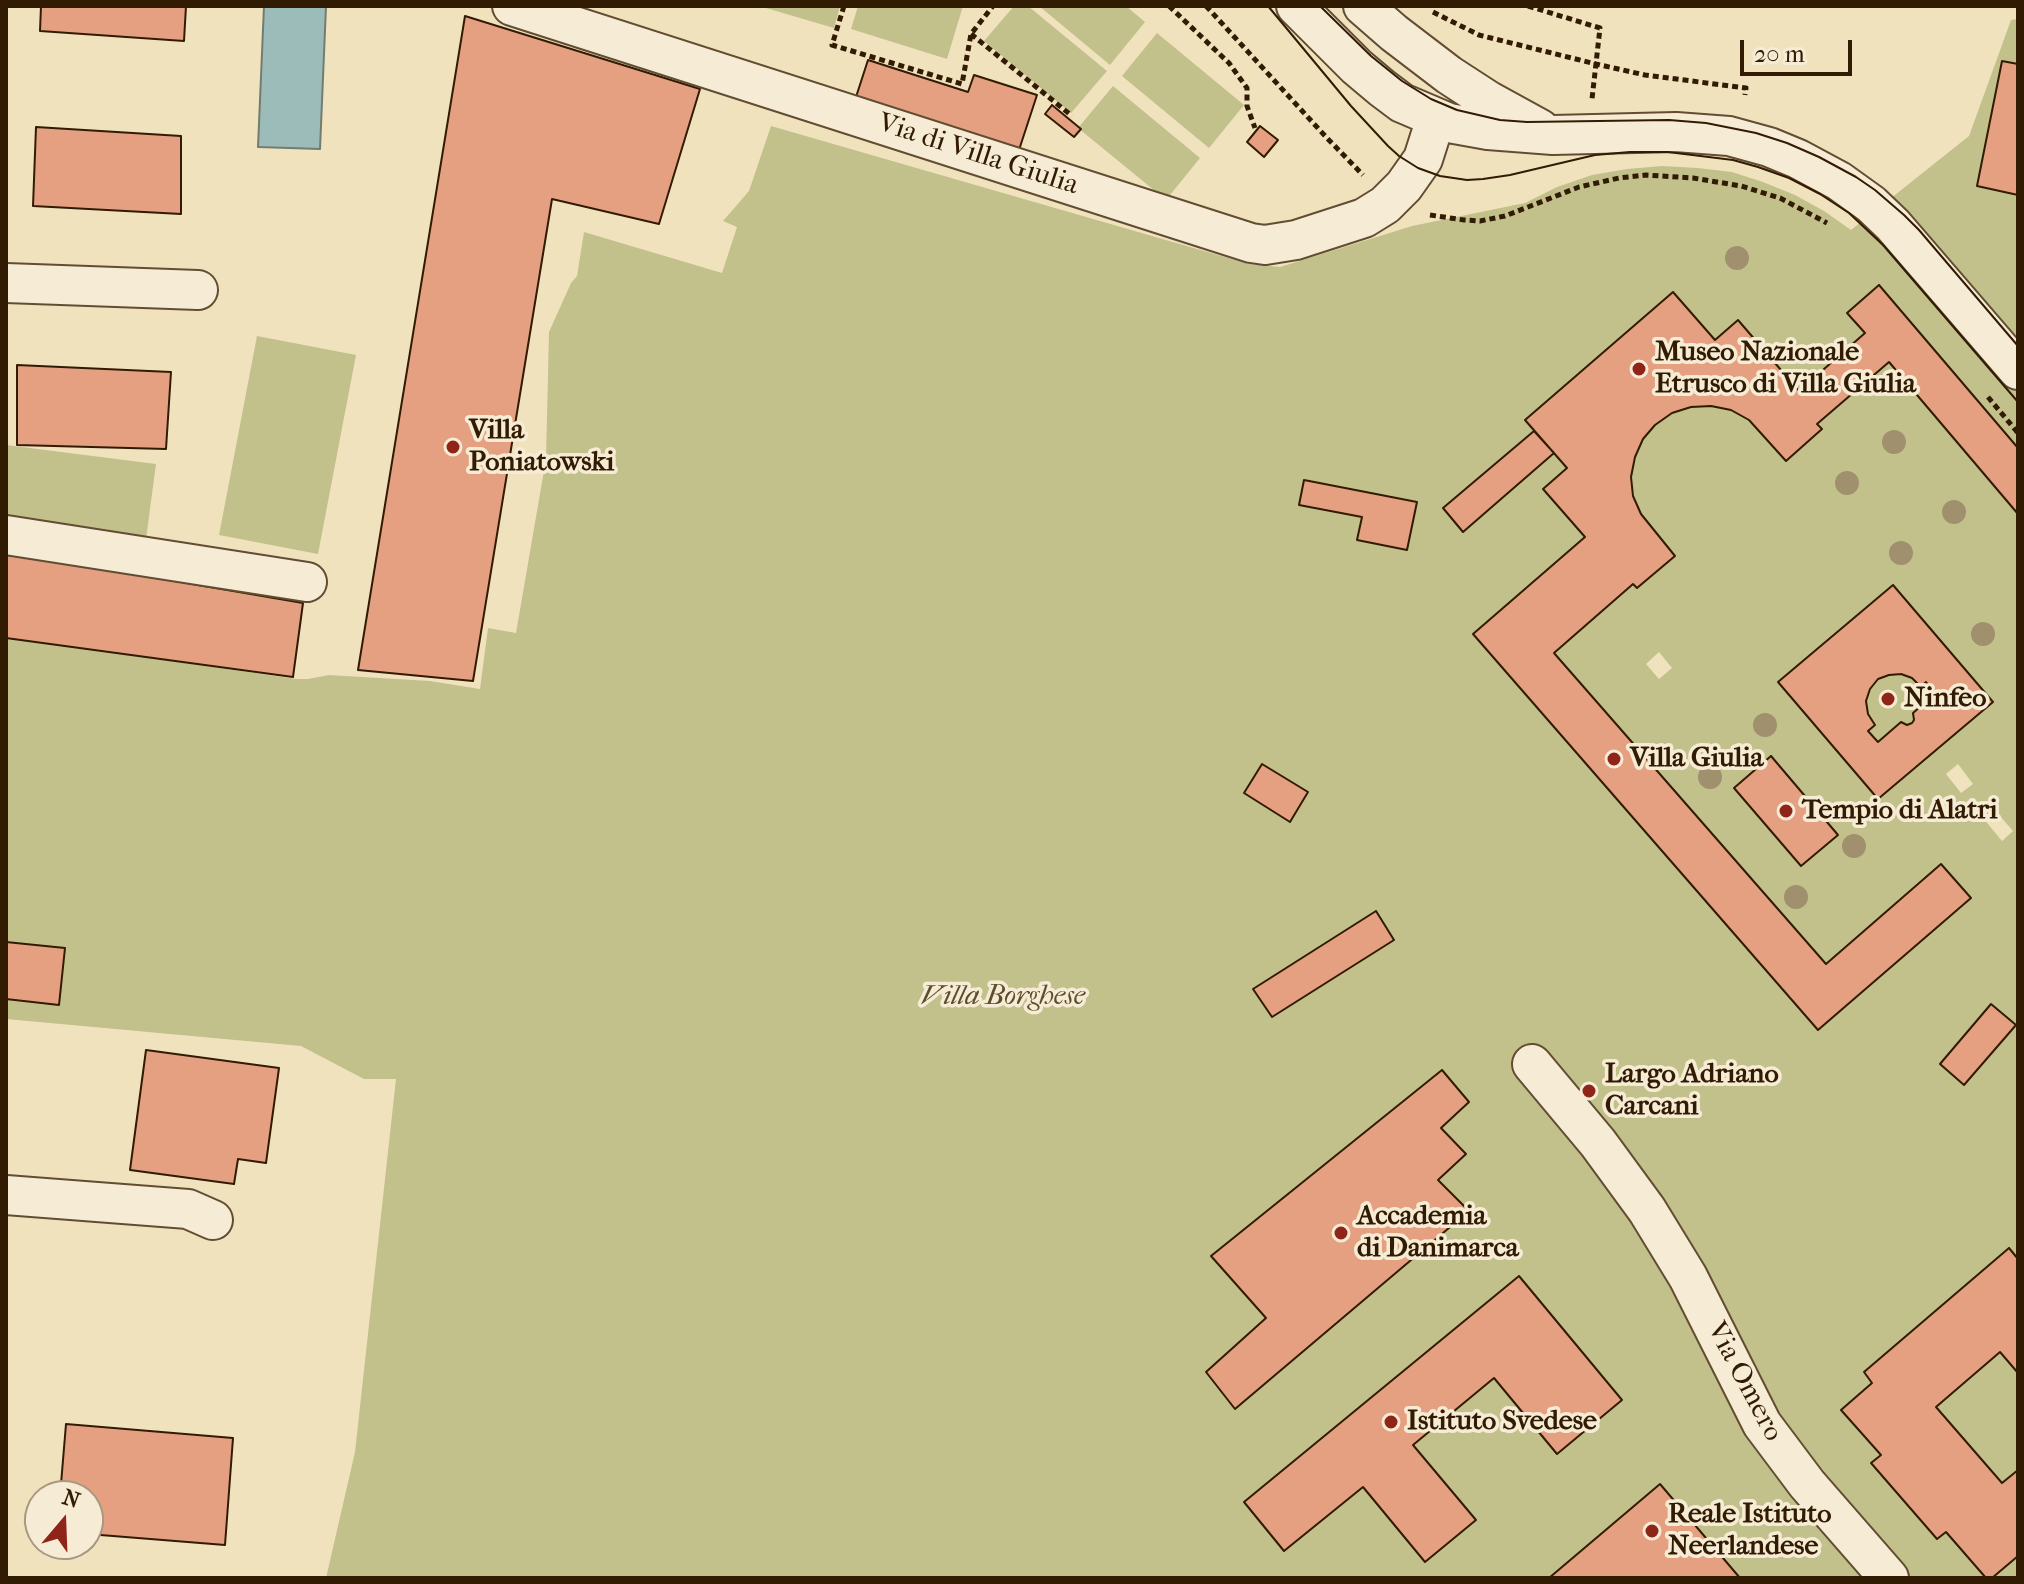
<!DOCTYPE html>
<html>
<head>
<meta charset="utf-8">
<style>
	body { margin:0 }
	#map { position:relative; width:2024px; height:1584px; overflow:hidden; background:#f1e2be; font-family:"IM FELL French Canon",serif }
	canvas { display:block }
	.frame { position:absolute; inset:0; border:8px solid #321b03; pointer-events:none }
	.north { position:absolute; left:24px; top:1480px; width:80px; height:80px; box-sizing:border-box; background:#f6ecd5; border:2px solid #a89881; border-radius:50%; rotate:19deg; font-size:22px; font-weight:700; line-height:32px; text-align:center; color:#321b03 }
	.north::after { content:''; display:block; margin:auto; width:28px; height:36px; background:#8f2418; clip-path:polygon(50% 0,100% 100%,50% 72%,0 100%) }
	.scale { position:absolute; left:1740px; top:40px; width:112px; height:36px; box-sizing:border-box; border:4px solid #321b03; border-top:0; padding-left:10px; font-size:24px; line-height:28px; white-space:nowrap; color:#321b03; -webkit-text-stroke:6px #f6ecd5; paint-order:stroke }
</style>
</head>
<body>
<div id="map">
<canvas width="2024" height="1584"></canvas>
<div class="frame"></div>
<div class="north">N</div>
<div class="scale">20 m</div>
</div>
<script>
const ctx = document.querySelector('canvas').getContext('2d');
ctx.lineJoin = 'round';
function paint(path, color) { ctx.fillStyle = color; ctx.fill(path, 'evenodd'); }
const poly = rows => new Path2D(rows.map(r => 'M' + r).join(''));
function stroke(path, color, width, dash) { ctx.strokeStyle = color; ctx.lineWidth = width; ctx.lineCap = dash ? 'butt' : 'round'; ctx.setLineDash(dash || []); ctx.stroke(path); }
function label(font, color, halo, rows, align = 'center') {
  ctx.font = font + ' "IM FELL French Canon",serif'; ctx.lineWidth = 7; ctx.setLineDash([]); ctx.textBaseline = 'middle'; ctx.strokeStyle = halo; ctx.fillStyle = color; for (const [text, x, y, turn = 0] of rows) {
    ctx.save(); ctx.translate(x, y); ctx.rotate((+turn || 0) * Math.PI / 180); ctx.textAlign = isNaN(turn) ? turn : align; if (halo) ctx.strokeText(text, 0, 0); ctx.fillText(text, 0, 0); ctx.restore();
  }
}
paint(poly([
	[759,6,840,6,834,28],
	[858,6,963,6,947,59,851,29],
	[1014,6,1028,6,1107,71,1071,113,984,41],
	[1039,6,1126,6,1145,22,1110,65],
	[2018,19,2018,1578,326,1578,355,1452,396,1079,364,1079,301,1046,6,1019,6,637,296,679,308,679,329,675,430,681,480,689,488,628,516,633,546,459,549,332,571,283,577,276,584,232,722,273,737,227,723,221,749,191,771,126,1249,264,1280,267,1412,226,1525,203,1557,187,1592,175,1627,169,1662,166,1698,168,1732,172,1763,182,1795,195,1824,211,1851,230,1969,136,2011,20],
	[1659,652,1672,668,1659,679,1646,664],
	[1958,764,1973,784,1961,793,1946,774],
	[1994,809,2013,831,2002,841,1983,818],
	[1157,33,1244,105,1209,148,1122,76],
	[1113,86,1200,158,1166,200,1078,128],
	[257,336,356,355,318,554,219,535],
	[6,445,156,464,146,539,6,521]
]), '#c2c18c');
const water = poly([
	[264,6,326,6,320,149,258,147,264,6]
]);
paint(water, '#9cbcb9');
stroke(water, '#727c70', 2);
const building = poly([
	[41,6,186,6,184,41,40,31,41,6],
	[465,16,700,89,659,224,552,199,473,681,358,670,465,16],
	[868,60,968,92,974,75,1037,95,1019,150,856,97,868,60],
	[2002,61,2018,64,2018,195,1977,186,2002,61],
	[1052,105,1081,129,1074,137,1045,114,1052,105],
	[1260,126,1278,140,1264,157,1247,142,1260,126],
	[36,127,181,136,181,214,33,206,36,127],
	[1879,285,2018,448,2018,514,1889,362,1817,424,1822,429,1786,461,1749,420,1731,410,1711,406,1691,407,1672,413,1655,425,1643,439,1635,457,1631,477,1633,496,1641,514,1675,556,1637,588,1633,584,1554,653,1826,964,1941,864,1971,898,1818,1030,1473,634,1585,537,1543,489,1567,468,1525,420,1673,292,1715,340,1738,320,1799,391,1865,333,1847,313,1879,285],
	[17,365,171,372,166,449,17,445,17,365],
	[1534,431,1554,453,1463,532,1443,508,1534,431],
	[1304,480,1417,502,1407,550,1357,540,1362,517,1299,505,1304,480],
	[6,552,303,603,293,677,6,638,6,552],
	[1893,585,1993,702,1878,799,1778,682,1893,585],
	[1901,674,1912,678,1921,687,1926,682,1935,694,1913,713,1914,720,1912,723,1907,725,1901,722,1878,742,1868,731,1875,725,1868,714,1866,701,1870,689,1878,679,1889,675,1901,674],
	[1771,756,1838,835,1801,866,1734,788,1771,756],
	[1262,764,1308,792,1290,822,1244,793,1262,764],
	[1376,911,1394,940,1272,1017,1253,989,1376,911],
	[6,942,65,948,59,1005,6,999,6,942],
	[1991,1004,2016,1025,1964,1085,1940,1064,1991,1004],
	[146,1050,279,1068,266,1163,238,1159,234,1184,130,1170,146,1050],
	[1442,1070,1469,1102,1441,1128,1466,1154,1438,1180,1469,1211,1235,1409,1206,1372,1266,1318,1211,1256,1442,1070],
	[2009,1248,2018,1259,2018,1373,2000,1352,1936,1407,2002,1483,2018,1470,2018,1556,1992,1578,1986,1578,1946,1532,1937,1539,1871,1463,1881,1455,1841,1410,1872,1383,1864,1372,2009,1248],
	[1519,1276,1622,1400,1557,1454,1494,1378,1413,1445,1476,1520,1425,1562,1363,1487,1284,1551,1244,1502,1519,1276],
	[66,1424,233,1438,225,1545,88,1534,88,1496,60,1496,66,1424],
	[1660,1484,1740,1578,1549,1578,1660,1484]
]);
paint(building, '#e5a081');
stroke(building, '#321b03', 2);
const minor = poly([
	[512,6,1251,243,1265,245,1296,240,1364,218,1385,205,1404,186,1423,159,1436,118],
	[1296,6,1357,67,1382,88,1402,103,1449,123,1488,130,1553,135,1676,132,1729,136,1769,147,1798,159,1839,181,1871,204,1893,225,2018,370],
	[1363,6,1394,33,1449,75,1489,101,1540,129],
	[6,283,198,290],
	[6,535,307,582],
	[1532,1064,1598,1143,1647,1210,1688,1277,1762,1424,1807,1484,1889,1578],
	[6,1195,188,1209,213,1220]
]);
stroke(minor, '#624d32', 42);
stroke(poly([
	[844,6,832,45,962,84,971,34,993,6],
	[1169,6,1229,63,1247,88,1247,106,1255,128],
	[1206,6,1327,138,1363,175],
	[1528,6,1600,28,1592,99],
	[1433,12,1479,35,1596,64,1645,75,1746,88,1745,95],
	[971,34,1072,116],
	[1430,215,1464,220,1480,221,1505,216,1579,187,1619,178,1646,175,1693,178,1741,186,1780,198,1827,223],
	[1988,397,2018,433]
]), '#321b03', 5, [6, 4]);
stroke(minor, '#f6ecd5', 38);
stroke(poly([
	[1268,6,1351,106,1388,146,1399,156,1418,168,1440,176,1467,180,1483,179,1510,175,1595,155,1630,152,1668,152,1733,160,1758,167,1789,178,1820,194,1849,213,1883,245,2018,402],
	[1320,6,1371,56,1402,81,1431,99,1457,110,1500,120,1527,122,1669,120,1706,123,1756,133,1787,143,1819,157,1856,177,1875,190,1904,215,1919,230,2018,346]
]), '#321b03', 2);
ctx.fillStyle = '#a0906e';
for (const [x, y] of [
	[1737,258],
	[1894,442],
	[1847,483],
	[1954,512],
	[1901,553],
	[1983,634],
	[1765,725],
	[1710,777],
	[1854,846],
	[1796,897]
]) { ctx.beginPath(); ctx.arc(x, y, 12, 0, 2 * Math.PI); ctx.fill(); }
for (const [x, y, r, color] of [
	[1639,369,8,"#8f2418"],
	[453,447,8,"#8f2418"],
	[1888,699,8,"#8f2418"],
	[1614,759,8,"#8f2418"],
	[1786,811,8,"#8f2418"],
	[1589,1091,8,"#8f2418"],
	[1341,1233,8,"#8f2418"],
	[1391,1422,8,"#8f2418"],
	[1652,1531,8,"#8f2418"]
]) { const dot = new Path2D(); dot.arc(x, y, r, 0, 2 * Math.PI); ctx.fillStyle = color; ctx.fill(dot); stroke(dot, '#f6ecd5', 3); }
label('28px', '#321b03', '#f6ecd5', [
	["Via di Villa Giulia",978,155,18],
	["Via Omero",1744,1382,62]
]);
label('bold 28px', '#321b03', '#f6ecd5', [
	["Museo Nazionale",1655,353],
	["Etrusco di Villa Giulia",1655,385],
	["Villa",469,431],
	["Poniatowski",469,463],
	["Ninfeo",1904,699],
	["Villa Giulia",1630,759],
	["Tempio di Alatri",1802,811],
	["Largo Adriano",1605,1075],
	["Carcani",1605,1107],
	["Accademia",1357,1217],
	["di Danimarca",1357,1249],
	["Istituto Svedese",1407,1422],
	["Reale Istituto",1668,1515],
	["Neerlandese",1668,1547]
], 'left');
label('italic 28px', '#5d4d2c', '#f6ecd5', [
	["Villa Borghese",1003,997]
]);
</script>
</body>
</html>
